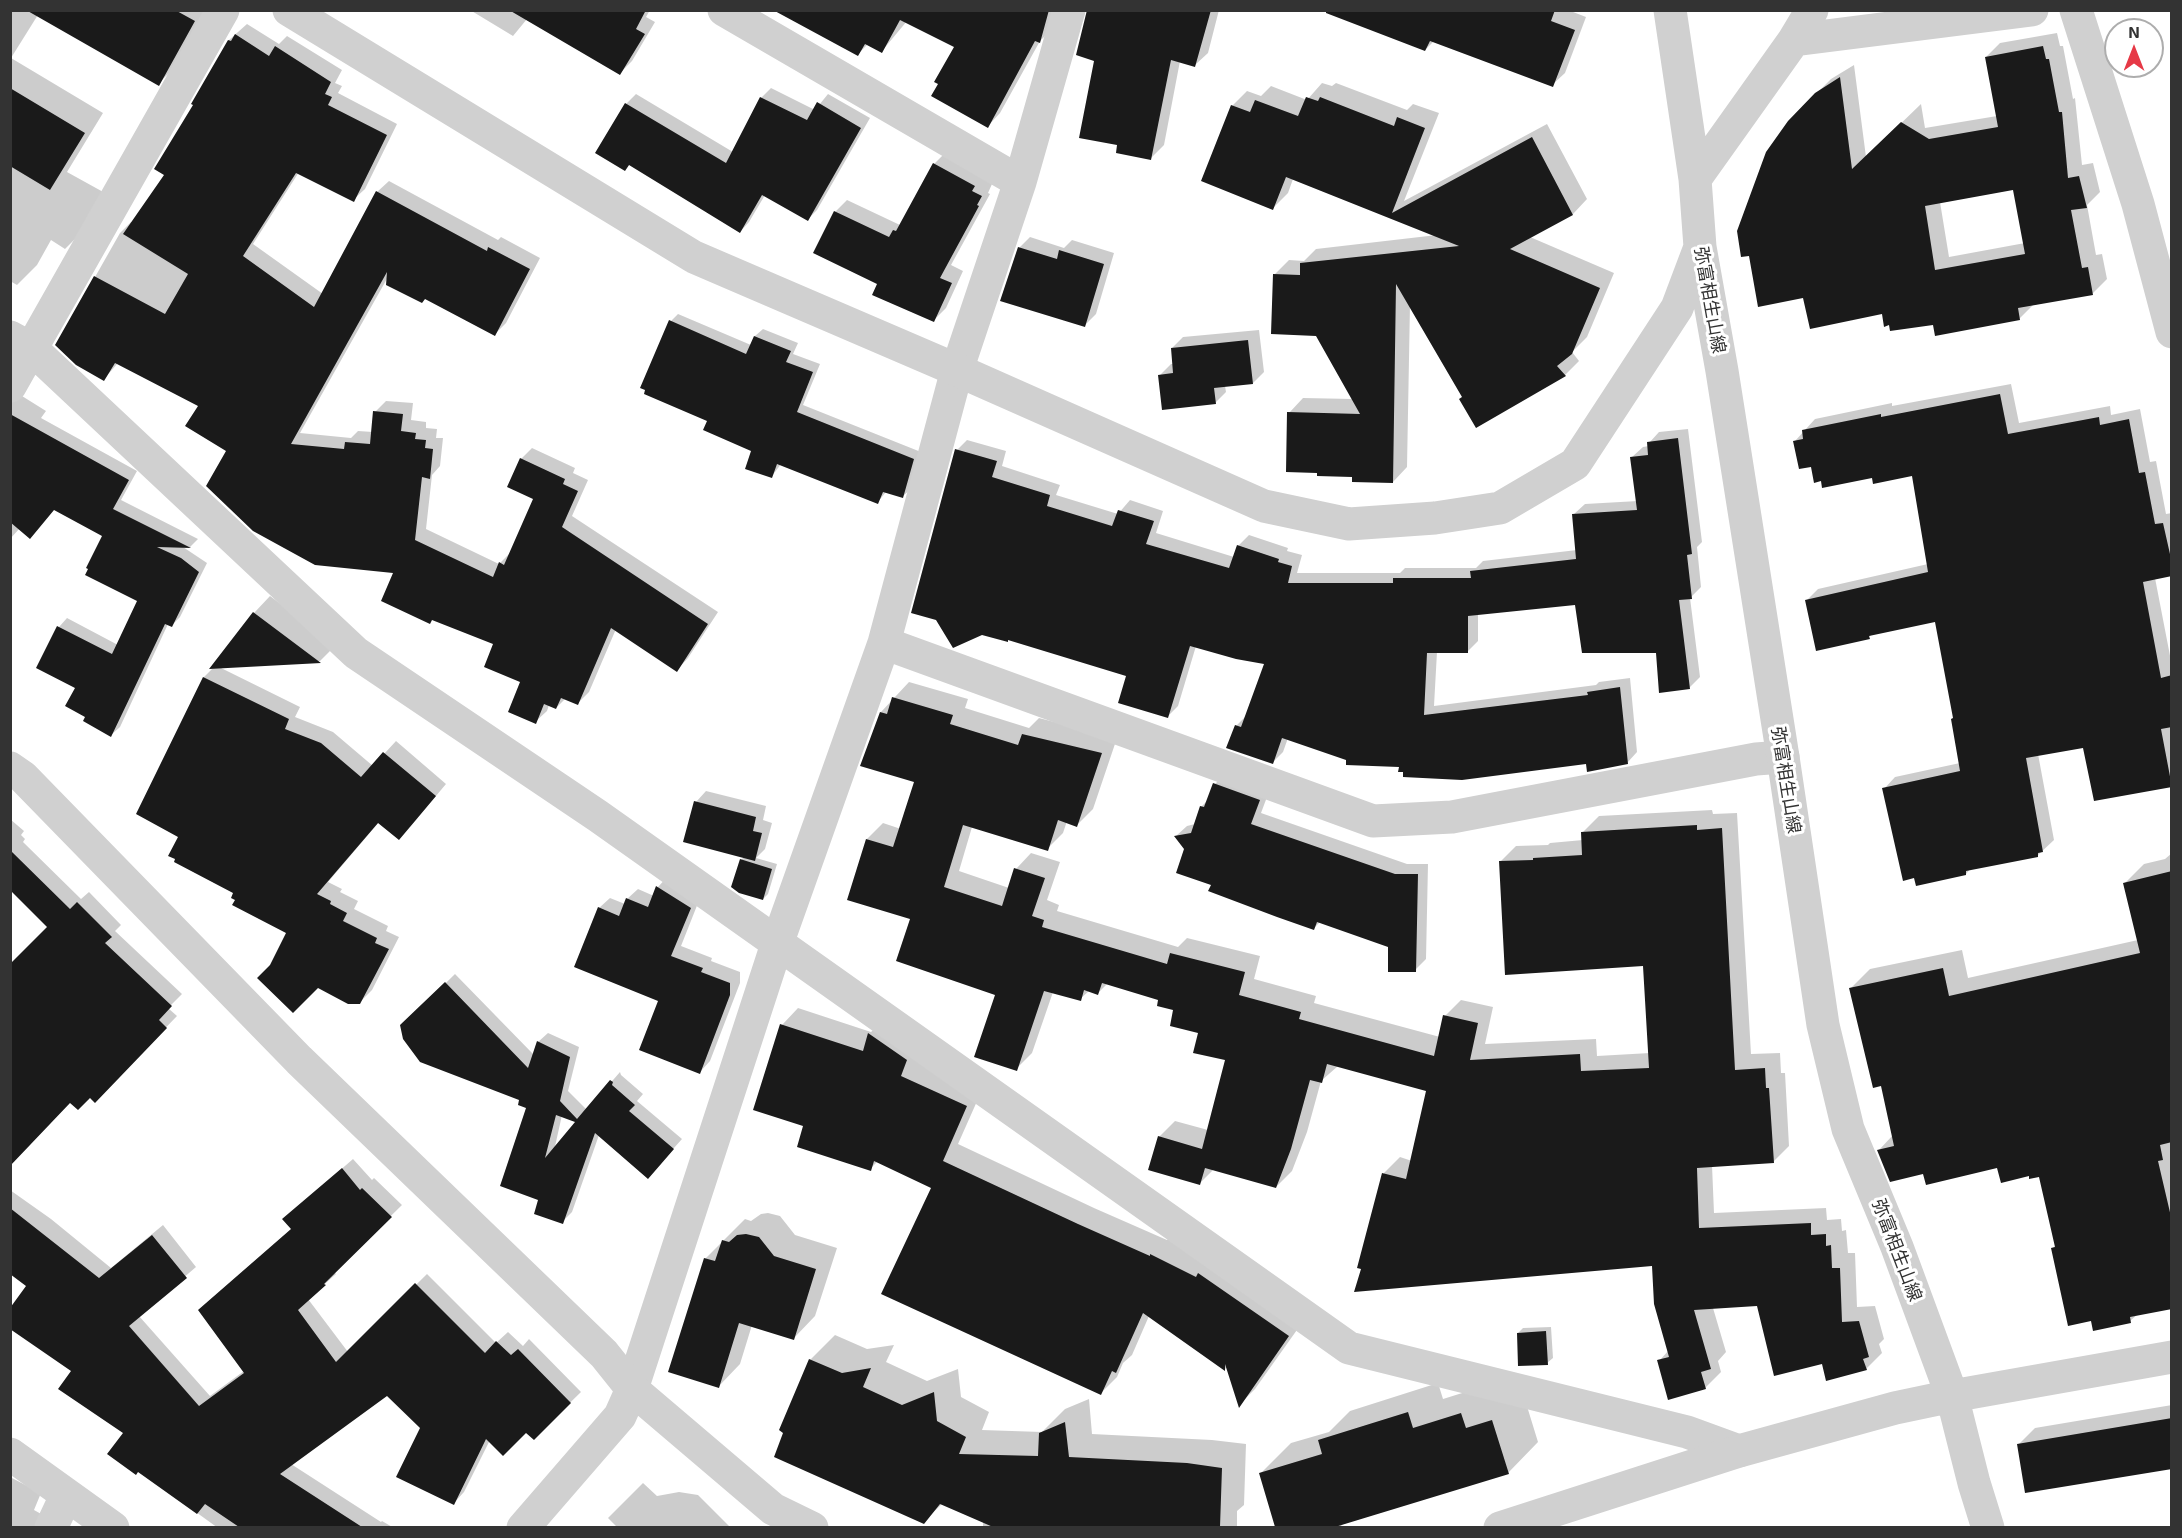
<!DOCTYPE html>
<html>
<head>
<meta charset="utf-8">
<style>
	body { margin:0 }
	#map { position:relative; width:2182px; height:1538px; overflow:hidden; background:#fff; font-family:"Exo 2",sans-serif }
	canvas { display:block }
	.frame { position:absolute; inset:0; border:12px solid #333; pointer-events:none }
	.north { position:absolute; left:2104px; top:18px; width:60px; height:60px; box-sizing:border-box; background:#fff; border:2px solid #adadad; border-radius:50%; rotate:0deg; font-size:16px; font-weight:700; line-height:24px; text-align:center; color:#333 }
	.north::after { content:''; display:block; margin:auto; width:21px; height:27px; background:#e63946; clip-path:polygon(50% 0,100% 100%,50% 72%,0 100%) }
</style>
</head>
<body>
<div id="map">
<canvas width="2182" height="1538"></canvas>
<div class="frame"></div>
<div class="north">N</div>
</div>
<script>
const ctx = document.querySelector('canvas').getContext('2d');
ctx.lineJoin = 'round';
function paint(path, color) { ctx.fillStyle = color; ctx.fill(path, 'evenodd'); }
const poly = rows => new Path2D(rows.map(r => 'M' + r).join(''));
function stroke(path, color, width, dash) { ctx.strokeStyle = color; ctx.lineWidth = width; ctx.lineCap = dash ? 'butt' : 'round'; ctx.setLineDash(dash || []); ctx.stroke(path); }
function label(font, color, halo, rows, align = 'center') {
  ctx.font = font + ' "Exo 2","Noto Sans JP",sans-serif'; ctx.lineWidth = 6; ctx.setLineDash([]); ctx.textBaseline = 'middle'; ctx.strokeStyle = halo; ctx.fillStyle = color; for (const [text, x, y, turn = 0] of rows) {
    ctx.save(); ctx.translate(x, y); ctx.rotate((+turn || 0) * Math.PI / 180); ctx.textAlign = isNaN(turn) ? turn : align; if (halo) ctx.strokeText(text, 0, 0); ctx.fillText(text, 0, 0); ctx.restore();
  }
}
paint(poly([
	[10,10,41,10,11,58,103,113,67,172,105,193,84,230,65,249,51,240,37,265,17,285,10,281],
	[56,10,207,10,175,67,158,84],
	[470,10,650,10,646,17,655,22,632,61,620,73,527,19,513,36],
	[802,10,1058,10,1052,29,1040,41,1000,113,988,126,956,46,907,21,882,51,868,44,858,54],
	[1089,10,1219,10,1208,53,1195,65,1180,61,1164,145,1151,158,1119,144,1096,60],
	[1323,10,1568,10,1586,17,1565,73,1552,85,1434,41,1425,50],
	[247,24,279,44,287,36,342,70,335,83,342,86,338,93,397,124,365,189,353,200,299,172,253,244,323,294,377,192,389,181,498,240,501,237,540,258,506,323,495,334,388,277,300,433,351,438,358,431,373,432,375,412,386,401,413,403,411,420,426,422,426,428,437,429,436,438,443,438,440,466,432,475,426,529,499,564,512,551,535,499,521,459,532,448,575,468,573,473,588,480,572,516,718,612,688,658,677,670,616,629,589,692,578,703,566,698,556,708,549,705,547,711,535,722,522,681,495,644,228,450,200,406,118,363,104,379,57,344,120,233,131,222,133,223,166,175,195,105,229,40],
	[2057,33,2060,46,2063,46,2073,99,2075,98,2082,165,2093,163,2100,192,2087,205,2096,255,2102,254,2107,279,2093,293,2033,305,2019,319,1935,323,1892,329,1816,94,1831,79,1854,65,1866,157,1921,104,1925,128,1997,116,1986,57,2000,43],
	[2015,188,2025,243,1949,257,1940,202],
	[1322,83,1332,86,1336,83,1407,110,1413,104,1439,113,1404,201,1547,124,1587,199,1573,214,1530,237,1614,273,1587,337,1572,352,1579,361,1565,375,1463,397,1410,305,1407,467,1393,482,1353,475,1289,413,1303,398,1353,399,1317,334,1274,275,1289,260,1304,261,1316,249,1437,235,1293,179,1288,193,1273,208,1232,106,1247,91,1261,96,1271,86,1307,100],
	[771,88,815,110,828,94,870,118,817,210,807,220,765,195,749,222,740,232,630,164,625,169,626,104,636,94,733,152,761,98],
	[946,152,992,184,988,193,990,194,951,265,963,271,946,308,934,320,879,284,835,212,847,200,900,225,934,164],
	[1030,237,1064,248,1072,240,1114,253,1096,314,1085,325,1019,248],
	[678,314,751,345,755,336,763,329,798,343,793,354,820,364,803,405,921,452,911,489,903,496,886,492,877,503,781,464,772,476,753,451,709,420,671,321],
	[1259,330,1264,372,1253,383,1225,386,1226,392,1215,403,1160,375,1171,364,1174,364,1172,348,1183,337],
	[2011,384,2019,423,2110,406,2111,415,2140,409,2150,462,2156,461,2166,514,2172,513,2172,574,2155,578,2172,666,2172,785,2085,746,2038,754,2054,840,2038,855,1971,868,1966,874,1884,789,1895,777,1960,763,1955,717,1936,620,1872,634,1869,637,1807,600,1818,589,1928,564,1913,474,1822,479,1795,441,1815,419,1892,403,1892,406],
	[10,394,22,396,46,411,41,418,137,471,121,500,198,539,190,547,183,547,207,563,180,617,171,626,168,624,120,727,111,735,87,717,59,627,67,618,118,645,139,601,104,535,55,509,20,528,10,539],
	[1688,429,1702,542,1697,547,1701,587,1690,598,1700,677,1690,687,1660,691,1657,652,1577,603,1478,614,1478,641,1467,652,1437,652,1434,706,1596,685,1599,682,1630,678,1637,752,1627,763,1588,763,1404,771,1401,765,1348,759,1288,738,1283,752,1272,763,1236,726,1247,715,1266,663,1196,646,1178,706,1168,716,1128,675,957,450,967,440,1006,451,1002,466,1060,485,1056,495,1118,514,1130,500,1163,511,1156,533,1234,557,1238,546,1249,535,1288,548,1287,551,1302,555,1297,573,1400,573,1405,568,1476,568,1483,561,1577,550,1574,514,1585,504,1638,501,1632,457,1643,447,1649,446,1649,443,1659,432],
	[270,596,336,645,320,661,219,667,300,707,295,717,333,732,373,766,396,741,446,784,410,827,379,822,328,882,342,889,340,892,358,901,354,909,388,926,386,931,399,937,372,990,360,1002,272,966,288,933,237,900,235,893,180,836,204,677,214,667,254,613],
	[909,682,968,699,965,708,1029,728,1039,718,1117,738,1093,809,1077,825,1067,821,1063,833,1047,849,972,827,959,871,1009,888,1016,869,1031,853,1060,862,1047,900,1059,905,1057,911,1178,947,1187,938,1260,956,1254,979,1316,996,1314,1003,1440,1037,1445,1016,1461,1000,1493,1007,1485,1044,1596,1039,1597,1056,1650,1053,1645,965,1500,862,1516,846,1548,845,1550,843,1583,840,1583,832,1599,816,1712,810,1713,814,1737,813,1751,1054,1780,1053,1781,1073,1785,1073,1789,1146,1773,1162,1712,1165,1714,1213,1826,1208,1827,1220,1841,1219,1842,1231,1846,1230,1848,1253,1855,1253,1857,1307,1875,1306,1884,1339,1879,1344,1882,1353,1866,1369,1823,1362,1759,1305,1713,1308,1726,1352,1718,1361,1721,1372,1705,1388,1659,1361,1669,1350,1654,1265,1359,1267,1384,1173,1400,1157,1412,1161,1428,1090,1338,1066,1321,1081,1307,1132,1292,1171,1276,1187,1214,1169,1200,1183,1159,1137,1175,1121,1208,1130,1227,1059,1175,1009,1160,999,1107,984,1098,993,1089,991,1080,999,1053,992,1032,1053,1016,1069,997,994,911,918,867,839,883,823,901,829,916,781,881,712],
	[1226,773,1270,789,1261,813,1407,864,1428,864,1426,959,1415,970,1389,946,1320,922,1314,928,1213,884,1176,836,1187,826,1195,824,1201,807,1209,799,1215,784],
	[706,791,766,806,763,820,772,823,765,849,756,858,777,864,768,894,763,899,741,860,744,857,696,802],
	[10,819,24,831,21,835,25,839,23,842,81,899,89,892,121,925,115,931,182,994,168,1008,177,1016,95,1101,49,927,10,888],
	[2172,853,2172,1308,2138,1314,2130,1321,2092,1319,2053,1248,2056,1245,2040,1175,2030,1175,1999,1166,1924,1172,1879,1150,1893,1135,1882,1084,1851,988,1870,969,1962,950,1968,978,2138,940,2125,883,2144,864,2165,859],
	[668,876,700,898,681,946,712,958,711,961,740,972,740,983,710,1061,700,1072,660,1000,599,908,610,898,625,904,627,899,638,889,654,896,658,887],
	[455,974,534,1055,538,1042,548,1033,579,1047,568,1091,587,1110,620,1072,621,1075,643,1094,637,1101,682,1139,657,1167,599,1135,572,1212,562,1222,540,1199,528,1107,521,1099,402,1026],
	[562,1115,578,1121,554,1151],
	[798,1008,871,1032,886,1018,982,1090,958,1144,1094,1208,1167,1240,1168,1239,1304,1320,1255,1389,1239,1405,1228,1366,1225,1369,1149,1316,1132,1355,1123,1363,1117,1377,1101,1393,933,1187,878,1161,870,1169,805,1125,782,1025],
	[353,1159,372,1180,374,1178,402,1205,334,1272,336,1274,308,1299,348,1352,427,1274,496,1343,508,1332,523,1346,529,1339,581,1392,534,1438,526,1431,490,1440,464,1492,454,1503,422,1428,387,1394,291,1464,381,1522,382,1521,394,1528,218,1528,139,1471,125,1433,73,1371,28,1285,10,1272,10,1190,51,1219,111,1268,163,1225,196,1267,139,1316,210,1396,244,1371,292,1229,284,1219],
	[768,1213,780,1216,795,1235,837,1248,815,1316,794,1338,752,1325,740,1364,719,1386,705,1259,745,1219,751,1221,761,1214],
	[1551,1327,1553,1358,1547,1363,1518,1333,1523,1328],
	[835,1335,867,1349,894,1345,886,1362,927,1381,958,1369,961,1397,989,1412,982,1430,1042,1432,1065,1409,1089,1399,1092,1434,1212,1440,1246,1444,1244,1505,1237,1511,1237,1528,983,1528,983,1522,942,1504,923,1522,810,1360],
	[1438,1383,1443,1399,1491,1384,1522,1390,1538,1442,1508,1473,1343,1524,1339,1528,1277,1528,1260,1474,1291,1443,1329,1432,1350,1411],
	[2172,1405,2172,1468,2019,1444,2035,1428],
	[10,1477,41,1493,34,1510,43,1515,46,1527,10,1528],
	[643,1483,657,1496,679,1492,698,1495,731,1528,618,1528,608,1518]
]), '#0003');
paint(poly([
	[26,10,175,10,195,21,159,86],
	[509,10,646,10,636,29,645,34,620,75],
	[773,10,1049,10,1040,43,1035,41,988,128,931,96,938,84,934,82,954,47,900,20,882,53,865,44,858,56],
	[1087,10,1211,10,1195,67,1171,60,1151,160,1116,153,1117,145,1079,138,1094,61,1076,55],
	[1326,10,1555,10,1551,21,1575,30,1553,87,1430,41,1425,51,1326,13],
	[235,34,269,56,275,46,331,82,325,94,332,97,328,105,387,135,354,202,296,173,243,256,314,307,376,191,487,251,488,247,530,269,495,336,425,299,422,303,386,285,387,272,291,444,344,449,345,442,370,444,373,411,403,414,401,431,416,433,415,439,426,440,425,448,433,449,430,479,422,477,415,540,493,577,499,562,504,565,533,499,507,487,520,458,565,479,563,484,578,491,562,527,708,624,677,672,611,628,578,705,561,698,556,709,544,704,536,724,508,712,520,682,484,667,493,644,432,620,430,624,381,601,393,573,315,565,253,531,206,486,226,451,185,426,198,406,115,363,104,381,76,365,55,345,94,276,165,314,188,274,123,234,164,175,154,169,193,105,191,104,228,40,231,41],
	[2043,46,2046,59,2049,59,2059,112,2062,112,2068,178,2079,176,2087,208,2071,210,2082,268,2088,267,2093,295,2018,308,2020,320,1935,336,1933,325,1890,331,1889,325,1884,327,1882,314,1810,329,1803,298,1758,307,1749,256,1741,257,1737,231,1766,152,1788,121,1815,93,1840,77,1852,169,1901,122,1929,139,1998,127,1985,57],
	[2013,190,2025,254,1935,270,1925,206],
	[10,88,85,133,50,190,10,166],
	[760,97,807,120,817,102,861,128,808,221,762,195,740,233,629,165,625,171,595,153,625,103,726,163],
	[1306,97,1318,101,1320,97,1394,126,1397,117,1425,128,1392,213,1532,137,1573,215,1510,249,1600,288,1572,354,1557,366,1566,376,1476,428,1459,399,1462,397,1396,284,1393,483,1352,482,1352,477,1317,476,1317,473,1286,472,1287,412,1360,414,1316,336,1271,334,1273,274,1300,275,1300,263,1459,246,1286,177,1273,210,1201,181,1231,105,1250,112,1255,100,1298,116],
	[933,163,975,186,972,191,982,196,977,205,979,206,940,278,952,283,934,322,872,295,877,284,813,253,834,211,889,237,893,230,896,231],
	[1018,247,1057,259,1059,250,1104,264,1085,327,1000,301],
	[669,320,746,354,754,336,791,351,786,362,813,372,797,412,914,459,903,498,883,492,878,504,777,464,772,478,745,469,751,451,703,430,707,421,644,394,645,390,640,388],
	[1248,340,1253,384,1214,388,1216,404,1162,410,1158,375,1173,373,1171,348],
	[2000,394,2008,434,2099,417,2100,425,2129,419,2139,473,2145,472,2155,524,2163,523,2172,563,2172,576,2143,582,2161,678,2172,675,2172,727,2161,729,2172,787,2094,801,2083,748,2026,758,2043,852,2038,853,2038,857,1966,871,1966,875,1916,886,1914,878,1903,881,1882,788,1960,771,1951,719,1953,718,1935,622,1869,636,1870,639,1816,651,1805,600,1928,572,1912,476,1873,484,1872,478,1822,488,1821,481,1814,483,1811,467,1799,469,1793,441,1803,439,1802,430,1881,414,1881,417],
	[10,414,129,480,113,509,191,548,157,547,181,558,199,572,172,627,165,624,111,737,83,721,85,717,65,706,75,688,36,668,57,626,112,654,137,601,85,575,88,569,86,568,102,536,54,510,30,539,10,522],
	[1678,438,1692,554,1687,555,1692,599,1679,600,1690,689,1659,693,1656,653,1582,653,1575,605,1468,616,1468,653,1427,653,1424,715,1588,695,1587,692,1620,687,1628,764,1587,772,1586,764,1462,780,1403,777,1403,772,1398,772,1399,767,1346,765,1346,760,1282,738,1273,764,1226,748,1235,725,1241,727,1264,664,1236,659,1190,646,1168,718,1118,703,1126,676,1008,640,1008,642,982,635,953,648,936,620,911,613,955,449,997,461,992,477,1050,495,1047,506,1112,526,1118,510,1154,521,1146,544,1229,568,1237,545,1279,559,1278,562,1292,566,1288,583,1393,583,1393,578,1471,578,1470,571,1576,559,1572,514,1637,510,1630,457,1648,455,1647,442],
	[253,612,321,663,209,669],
	[203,677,289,719,285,729,321,743,361,777,383,752,436,796,399,840,378,823,317,894,331,901,330,904,347,913,343,921,377,938,375,943,389,949,360,1004,348,1004,318,988,293,1013,257,978,270,965,286,933,232,905,235,900,231,898,233,893,174,862,175,859,168,856,178,837,136,814],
	[892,697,953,715,950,724,1018,745,1022,734,1102,753,1077,827,1058,820,1048,851,963,825,944,887,1002,906,1014,868,1045,878,1032,916,1044,920,1042,927,1167,964,1170,953,1245,972,1239,995,1301,1012,1299,1019,1434,1056,1443,1015,1478,1023,1470,1060,1580,1054,1581,1071,1649,1068,1643,966,1505,975,1499,861,1533,860,1533,858,1582,855,1581,832,1697,825,1697,830,1722,828,1735,1070,1765,1068,1766,1088,1769,1088,1774,1163,1697,1168,1699,1228,1811,1223,1811,1235,1826,1234,1826,1246,1831,1245,1832,1268,1840,1268,1842,1322,1859,1321,1869,1357,1863,1359,1867,1370,1826,1381,1822,1364,1774,1376,1757,1306,1694,1310,1711,1369,1701,1372,1706,1389,1668,1400,1657,1360,1669,1357,1654,1304,1652,1266,1354,1292,1361,1269,1357,1268,1382,1173,1406,1179,1426,1091,1327,1064,1322,1083,1310,1080,1291,1149,1276,1188,1205,1168,1200,1185,1148,1170,1158,1136,1202,1149,1225,1060,1193,1053,1198,1033,1170,1026,1173,1010,1157,1006,1158,1000,1102,983,1098,995,1084,990,1081,1001,1044,991,1017,1071,974,1057,995,995,896,961,910,919,847,900,866,839,893,847,914,782,860,766,880,712,887,714],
	[1213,783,1260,800,1251,824,1395,874,1418,874,1416,972,1388,972,1388,947,1317,922,1314,930,1277,917,1208,891,1211,885,1176,873,1184,849,1174,836,1191,833,1200,806,1204,807],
	[694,801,756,817,753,831,762,833,755,861,683,842],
	[11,851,70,909,77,902,112,937,105,943,172,1006,159,1020,167,1028,95,1103,90,1098,78,1110,70,1103,10,1166,10,964,47,927,10,890],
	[740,859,772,869,763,900,739,893,731,887],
	[2172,871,2172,1142,2160,1145,2163,1160,2158,1161,2172,1221,2172,1309,2130,1317,2131,1323,2093,1331,2091,1321,2068,1326,2051,1248,2055,1247,2039,1177,2029,1179,2029,1176,2001,1183,1997,1168,1926,1185,1923,1174,1890,1182,1877,1150,1894,1146,1881,1086,1873,1088,1849,988,1943,968,1949,996,2140,953,2123,883],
	[656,886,691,908,671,956,703,968,701,972,730,983,730,995,700,1074,639,1050,658,1001,574,967,598,907,619,916,626,898,648,907],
	[445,982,528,1068,537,1041,570,1057,560,1101,577,1119,610,1080,613,1082,612,1085,635,1105,629,1111,674,1149,648,1179,595,1133,563,1224,534,1214,538,1200,500,1186,526,1108,518,1105,519,1100,420,1062,403,1039,400,1025],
	[556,1115,575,1122,545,1158],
	[780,1024,863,1051,868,1033,907,1060,901,1076,967,1106,943,1161,1078,1224,1150,1256,1150,1254,1196,1277,1198,1273,1289,1336,1239,1408,1225,1364,1225,1371,1143,1313,1116,1373,1112,1371,1101,1395,881,1294,931,1188,874,1161,871,1171,797,1147,803,1126,753,1110],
	[342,1168,360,1190,362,1188,392,1217,324,1284,326,1285,298,1310,336,1362,415,1283,485,1353,496,1341,511,1355,518,1349,571,1403,534,1440,526,1433,503,1456,486,1439,454,1505,396,1477,420,1428,387,1396,280,1474,362,1527,239,1527,205,1504,197,1514,138,1472,136,1475,107,1454,123,1433,58,1389,71,1371,10,1329,10,1308,26,1286,10,1274,10,1208,99,1278,152,1235,187,1278,129,1326,199,1406,244,1373,198,1310,291,1229,282,1219],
	[746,1234,759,1237,774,1256,816,1269,794,1340,739,1323,719,1388,668,1372,704,1258,715,1261,722,1240,729,1242,737,1235],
	[1546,1331,1548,1365,1518,1366,1517,1333],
	[809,1359,842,1373,871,1368,863,1387,902,1405,934,1392,937,1421,966,1437,959,1454,1038,1456,1039,1433,1065,1422,1069,1457,1187,1463,1222,1468,1220,1527,993,1527,940,1504,924,1524,774,1457,783,1433,779,1430],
	[1408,1412,1413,1428,1461,1413,1466,1428,1492,1420,1509,1474,1335,1527,1275,1527,1259,1473,1322,1454,1318,1440],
	[2172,1418,2172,1469,2025,1493,2017,1444]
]), '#1a1a1a');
stroke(poly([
	[724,10,1020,182],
	[2076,10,2138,204,2172,332],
	[10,337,32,349,356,653,598,816,1349,1348,1687,1432,1739,1451],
	[10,386,223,10],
	[884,643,1373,821,1452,817,1756,759,1783,757],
	[632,1389,777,944,884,643,957,370,1020,182,1069,10],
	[10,1454,113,1528],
	[51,1528,66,1496]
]), '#d0d0d0', 33);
stroke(poly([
	[289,10,694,257,957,370,1264,506,1349,524,1435,518,1500,508,1575,464,1677,308,1700,247],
	[1670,10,1695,179,1700,247,1722,371,1783,757,1823,1025,1848,1129,1897,1247,1952,1396,1974,1483,1988,1528],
	[1794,40,1812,10],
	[1695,179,1794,40,2032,10],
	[10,768,23,777,299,1060,604,1354,632,1389,773,1509,812,1528],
	[523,1528,620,1416,632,1389],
	[1500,1528,1739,1451,1895,1408,1952,1396,2172,1357]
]), '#d0d0d0', 33);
label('18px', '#333', '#fff', [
	["弥富相生山線",1710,300,80],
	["弥富相生山線",1786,780,81],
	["弥富相生山線",1897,1250,69]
]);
</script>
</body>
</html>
